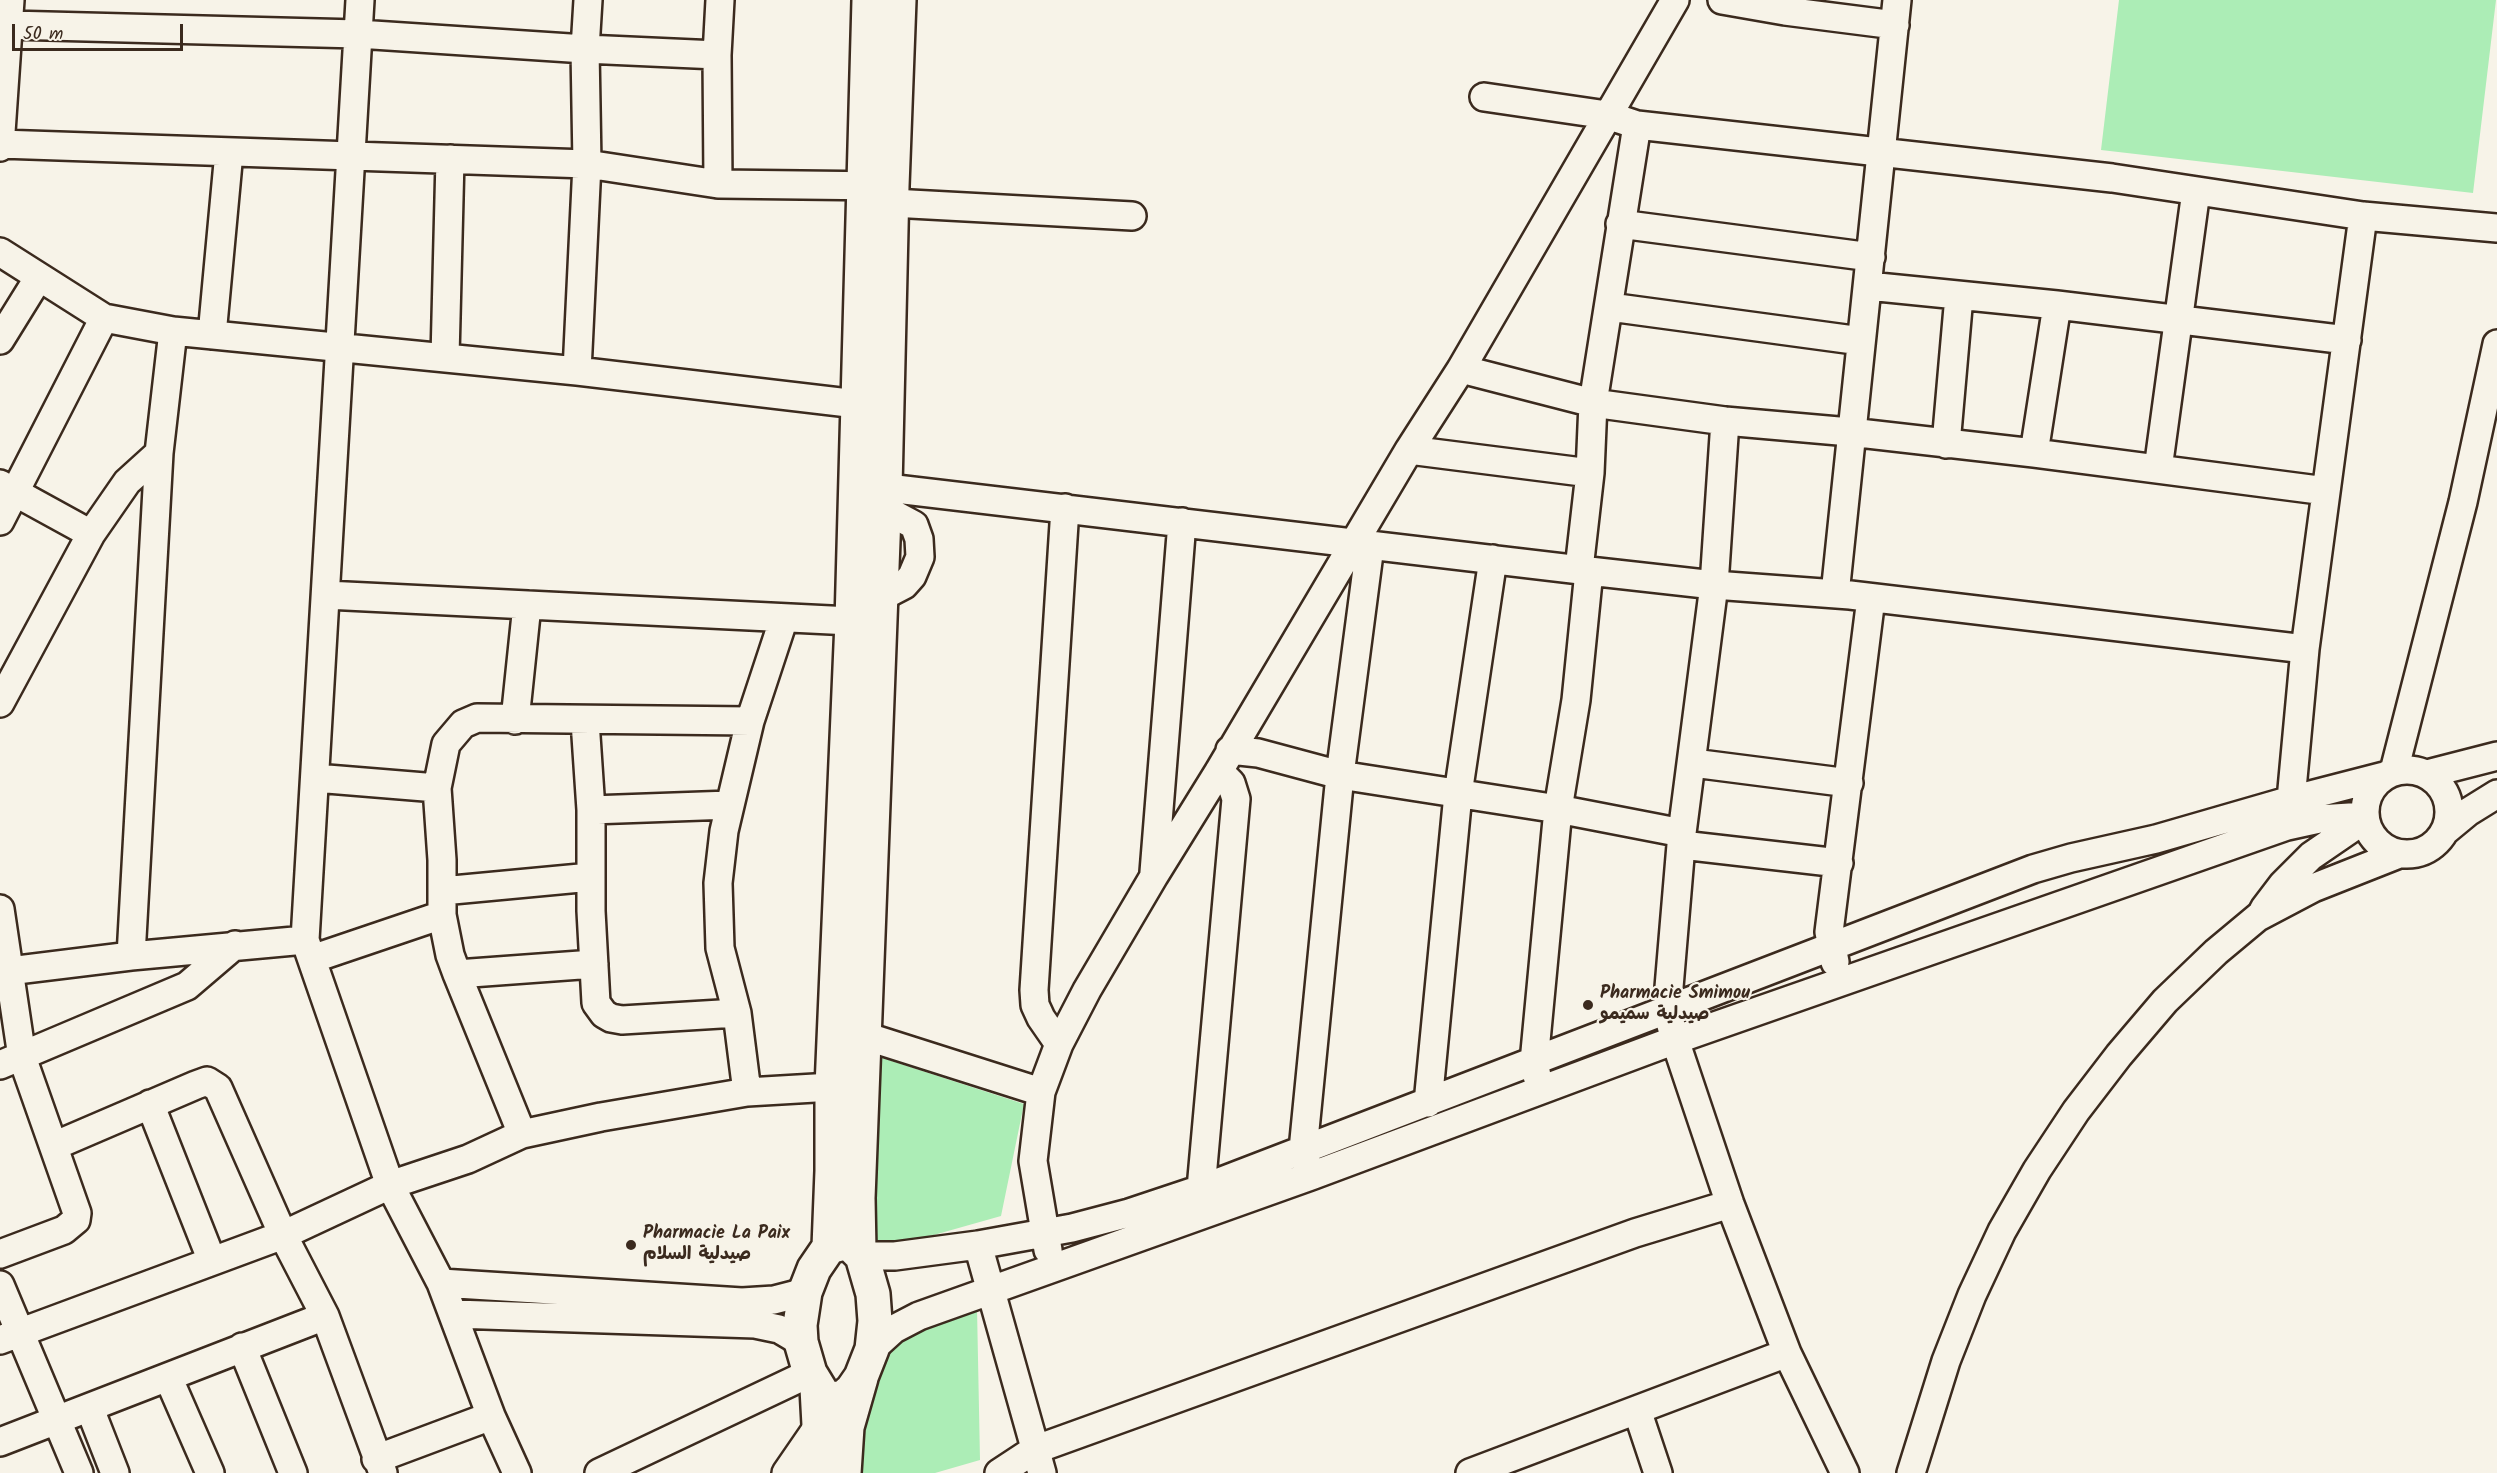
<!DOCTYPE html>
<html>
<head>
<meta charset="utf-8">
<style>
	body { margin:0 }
	#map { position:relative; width:2497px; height:1473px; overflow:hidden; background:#f7f3e8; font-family:Kalam,sans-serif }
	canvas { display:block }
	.scale { position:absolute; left:12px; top:24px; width:171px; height:27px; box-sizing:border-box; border:3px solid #3b2a1e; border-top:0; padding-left:8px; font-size:18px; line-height:21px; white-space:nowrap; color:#3b2a1e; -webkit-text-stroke:4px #f7f3e8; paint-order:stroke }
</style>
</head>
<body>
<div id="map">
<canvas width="2497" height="1473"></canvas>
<div class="scale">50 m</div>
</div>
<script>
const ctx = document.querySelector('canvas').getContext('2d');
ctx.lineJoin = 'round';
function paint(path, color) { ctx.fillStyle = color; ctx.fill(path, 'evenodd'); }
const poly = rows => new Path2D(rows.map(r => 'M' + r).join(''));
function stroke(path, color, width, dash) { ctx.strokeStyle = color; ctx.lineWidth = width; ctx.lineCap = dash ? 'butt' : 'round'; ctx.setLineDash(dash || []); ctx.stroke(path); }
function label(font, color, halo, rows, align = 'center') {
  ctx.font = font + ' Kalam,"Playpen Sans Arabic",sans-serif'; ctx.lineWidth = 4.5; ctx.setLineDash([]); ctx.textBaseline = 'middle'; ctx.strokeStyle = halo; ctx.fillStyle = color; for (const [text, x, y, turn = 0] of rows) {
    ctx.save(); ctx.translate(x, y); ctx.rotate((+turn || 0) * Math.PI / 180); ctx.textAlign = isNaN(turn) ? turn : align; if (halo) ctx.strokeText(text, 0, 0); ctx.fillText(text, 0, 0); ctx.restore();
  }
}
paint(poly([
	[2119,0,2496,0,2473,193,2101,150],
	[864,1052,1024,1104,1001,1216,856,1257],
	[977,1308,980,1460,935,1473,854,1473,853,1353]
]), '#acedb6');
const minor = poly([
	[360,0,305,940,390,1185,441,1283,491,1416,517,1473],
	[1722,0,1785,11,1895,25],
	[9,25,358,34,585,49,717,55],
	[1484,97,1607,115,1637,125,2112,178,2363,216,2497,228],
	[0,144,587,164,718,184,885,186],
	[0,147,10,0],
	[718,184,717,55,720,0],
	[892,203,1132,216],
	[1620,224,1871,257],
	[0,252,104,318,173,331,577,371,857,404],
	[1868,286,2057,305,2347,340],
	[1610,307,1861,341],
	[212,335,229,152],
	[0,340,39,277],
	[445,357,450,159],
	[1461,369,1593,403,1725,421,1850,432,2034,453,2326,491],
	[577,371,587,164,585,49,588,0],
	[1725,421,1714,585,1682,833,1667,1011,1675,1040,1730,1204,1787,1353,1845,1473],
	[1946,444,1959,296],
	[1409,450,1590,473],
	[2034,453,2057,305],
	[2158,469,2196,191],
	[0,484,91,534],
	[865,487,896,489,1589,571,1714,585,1850,595,2305,649],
	[0,521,104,318],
	[1579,569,1590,473,1593,403,1637,125],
	[1835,594,1897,0],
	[326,595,871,622],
	[879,598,904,585,912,576,920,557,919,539,914,525,884,509],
	[0,703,91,534,127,482,159,453],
	[515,720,527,605],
	[585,721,591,810,591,911,596,1003,604,1014,611,1018,622,1020,737,1013],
	[1230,750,1258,753,1340,775,1558,809,1682,833],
	[1693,763,1849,783],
	'2365 812a42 42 0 1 1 84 0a42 42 0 1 1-84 0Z',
	[2394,771,2463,502,2497,344],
	[2427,774,2497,756],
	[315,778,437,788],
	[2291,800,2305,649,2363,216],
	[591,810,730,805],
	[2445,831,2468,812,2497,794],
	[1682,845,1839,863],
	[1154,872,1182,522],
	[442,891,591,877],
	[0,909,22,1057,77,1213,76,1220,64,1230,0,1254],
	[2264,909,2283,884,2311,856,2365,819],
	[131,956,159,453,173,331],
	[312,959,442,915],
	[1835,962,1829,932,1871,598],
	[0,972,131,956,305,940],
	[457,974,594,964],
	[865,1036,1041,1092],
	[1059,1044,1041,1018,1035,1005,1034,990,1065,508],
	[0,1065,187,986,235,945],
	[1537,1076,1534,1062,1558,809,1576,700,1589,571],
	[747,1092,737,1013,720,948,718,883,724,831,750,721,784,618],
	[1428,1103,1458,794,1493,559],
	[150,1104,212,1261],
	[522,1134,457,974,450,955,442,915,442,860,437,788,446,744,463,724,477,718,750,721],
	[54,1146,196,1085,207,1081,218,1088,283,1235,325,1316,383,1473],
	[1307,1164,1303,1150,1340,775,1370,546],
	[1201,1189,1236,799,1231,783,1219,771],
	[978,1245,1042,1473],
	[1048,1250,1033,1161,1041,1092,1059,1044,1087,990,1154,876,1219,771,1409,450,1461,369,1675,0],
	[862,1256,895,1256,978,1245,1072,1228,1129,1213,1201,1189,2033,869,2071,858,2156,839,2291,800,2384,776],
	[441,1283,742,1302,774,1300,805,1292],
	[0,1285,79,1473],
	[454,1314,755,1324,779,1329,801,1342],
	[0,1340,283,1235,390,1185,468,1159,522,1134,601,1117,747,1092,832,1087],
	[242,1347,293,1473],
	[872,1349,894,1329,919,1316,1311,1176,1675,1040,2287,826,2319,819,2365,816],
	[168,1377,210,1473],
	[90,1409,115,1473],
	[1637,1410,1658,1473],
	[0,1442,325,1316],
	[376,1459,491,1416],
	[599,1473,810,1373],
	[786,1473,819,1425],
	[999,1473,1034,1450,1635,1233,1730,1204],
	[1470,1473,1787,1353],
	[1911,1473,1946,1361,1972,1295,2002,1231,2037,1170,2076,1111,2119,1055,2165,1001,2216,952,2258,917,2313,888,2399,854]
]);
const highway = poly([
	[844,1243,852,1246,862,1256,873,1294,875,1321,872,1349,861,1377,852,1390,844,1397,834,1399,824,1396,810,1373,801,1342,800,1325,805,1292,814,1269,829,1247,844,1243],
	[829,1247,832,1171,832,1087,852,622,869,0],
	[859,1251,858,1198,885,488,892,186,899,0],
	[817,1388,819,1425,817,1473],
	[844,1473,847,1427,861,1378]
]);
stroke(minor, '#3b2a1e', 32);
stroke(highway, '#3b2a1e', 38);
stroke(minor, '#f7f3e8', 27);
stroke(highway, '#f7f3e8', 33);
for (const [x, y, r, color] of [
	[1588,1005,6,"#3b2a1e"],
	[631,1245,6,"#3b2a1e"]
]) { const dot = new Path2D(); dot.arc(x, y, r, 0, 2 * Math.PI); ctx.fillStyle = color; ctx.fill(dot); stroke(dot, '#f7f3e8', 2); }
label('bold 18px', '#3b2a1e', '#f7f3e8', [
	["Pharmacie Smimou",1600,995],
	["صيدلية سميمو",1600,1016],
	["Pharmacie La Paix",643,1235],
	["صيدلية السلام",643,1256]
], 'left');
</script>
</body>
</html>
